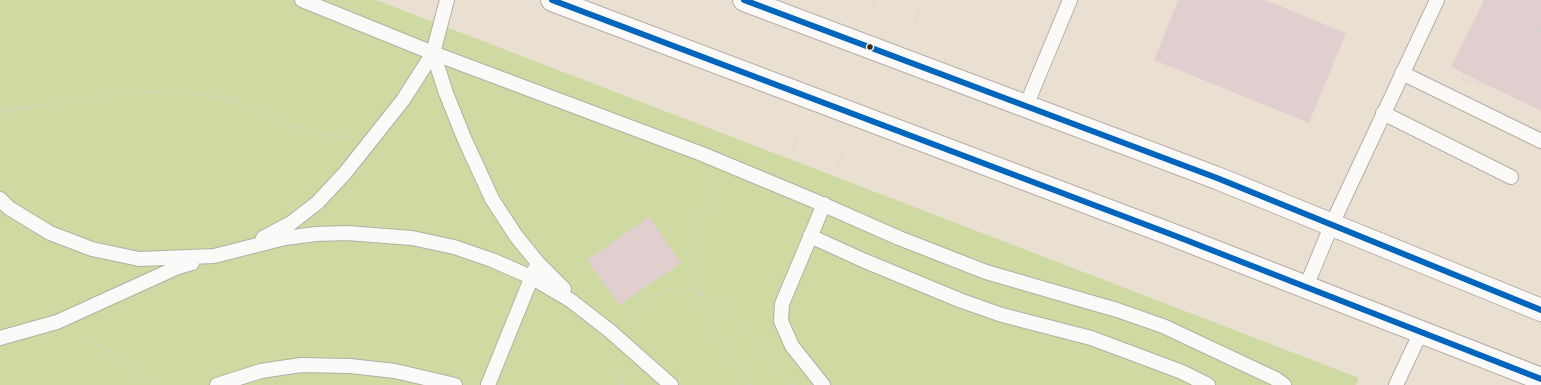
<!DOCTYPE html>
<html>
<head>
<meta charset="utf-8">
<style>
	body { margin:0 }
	canvas { display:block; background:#e9e0d2 }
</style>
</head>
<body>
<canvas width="1541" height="385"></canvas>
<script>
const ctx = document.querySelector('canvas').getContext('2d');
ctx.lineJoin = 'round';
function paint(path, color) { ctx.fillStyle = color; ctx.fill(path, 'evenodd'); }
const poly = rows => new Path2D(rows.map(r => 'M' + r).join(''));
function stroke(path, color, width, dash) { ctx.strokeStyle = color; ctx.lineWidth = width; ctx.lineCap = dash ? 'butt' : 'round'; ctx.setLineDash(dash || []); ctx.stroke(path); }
paint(poly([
	[0,0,376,0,1359,378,1356,385,0,385]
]), '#cedaa2');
paint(poly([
	[1178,0,1265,0,1346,33,1309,123,1154,60],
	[1484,0,1541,0,1541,111,1451,67],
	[649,217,681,263,619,305,587,260]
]), '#e1cfcf');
const lane = poly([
	[302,0,433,53,702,154,815,201,899,238,986,272,1117,310,1163,326,1276,379,1284,385],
	[433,53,446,93,464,138,492,199,516,236,538,263,564,289],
	[1402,73,1541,141],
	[1026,106,1070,0],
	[1383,113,1511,177],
	[0,199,9,208,50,233,92,249,139,259,214,256,285,238,316,234,347,233,412,238,454,247,492,260,531,277,570,300,610,331,671,385],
	[810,236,865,261,962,301,1002,315,1091,338,1182,372,1208,385],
	[263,238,291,223,317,203,345,173,403,100,433,53,447,0],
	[1306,287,1332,224,1437,0],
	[0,338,57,322,178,267,192,263],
	[217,385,261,371,301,365,350,366,395,371,455,385],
	[488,385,535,269],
	[823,385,792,346,781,321,782,304,824,204],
	[1396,385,1421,332]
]);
const secondary = poly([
	[552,0,1173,235,1541,379],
	[744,0,1217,178,1541,310]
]);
stroke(lane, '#b5aea4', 16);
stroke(secondary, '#b5aea4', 24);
stroke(poly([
	[871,9,874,0],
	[914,25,921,8],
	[1541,31,1474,36,1541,92],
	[1463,79,1541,96],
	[0,112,128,93,185,91,231,99,307,133,348,137],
	[793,149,798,135],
	[838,166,843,153],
	[720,181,711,195,697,224,694,255,699,292,707,319,725,352,752,385],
	[632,326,640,310,652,297,670,289,693,289,720,303,745,329,792,385],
	[79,334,119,356,149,385],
	[621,385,624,370]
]), '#d4d1cd', 2.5, [1, 3]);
stroke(lane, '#fcfaf8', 14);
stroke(secondary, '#fcfaf8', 22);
stroke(poly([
	[552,0,1173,235,1541,379],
	[744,0,1217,178,1541,310]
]), '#0065bd', 6);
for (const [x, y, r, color] of [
	[870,47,3.5,"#3b2a1e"]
]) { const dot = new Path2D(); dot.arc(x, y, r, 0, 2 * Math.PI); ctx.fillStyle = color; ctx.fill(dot); stroke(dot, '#f6f6f2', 1.5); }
</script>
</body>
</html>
